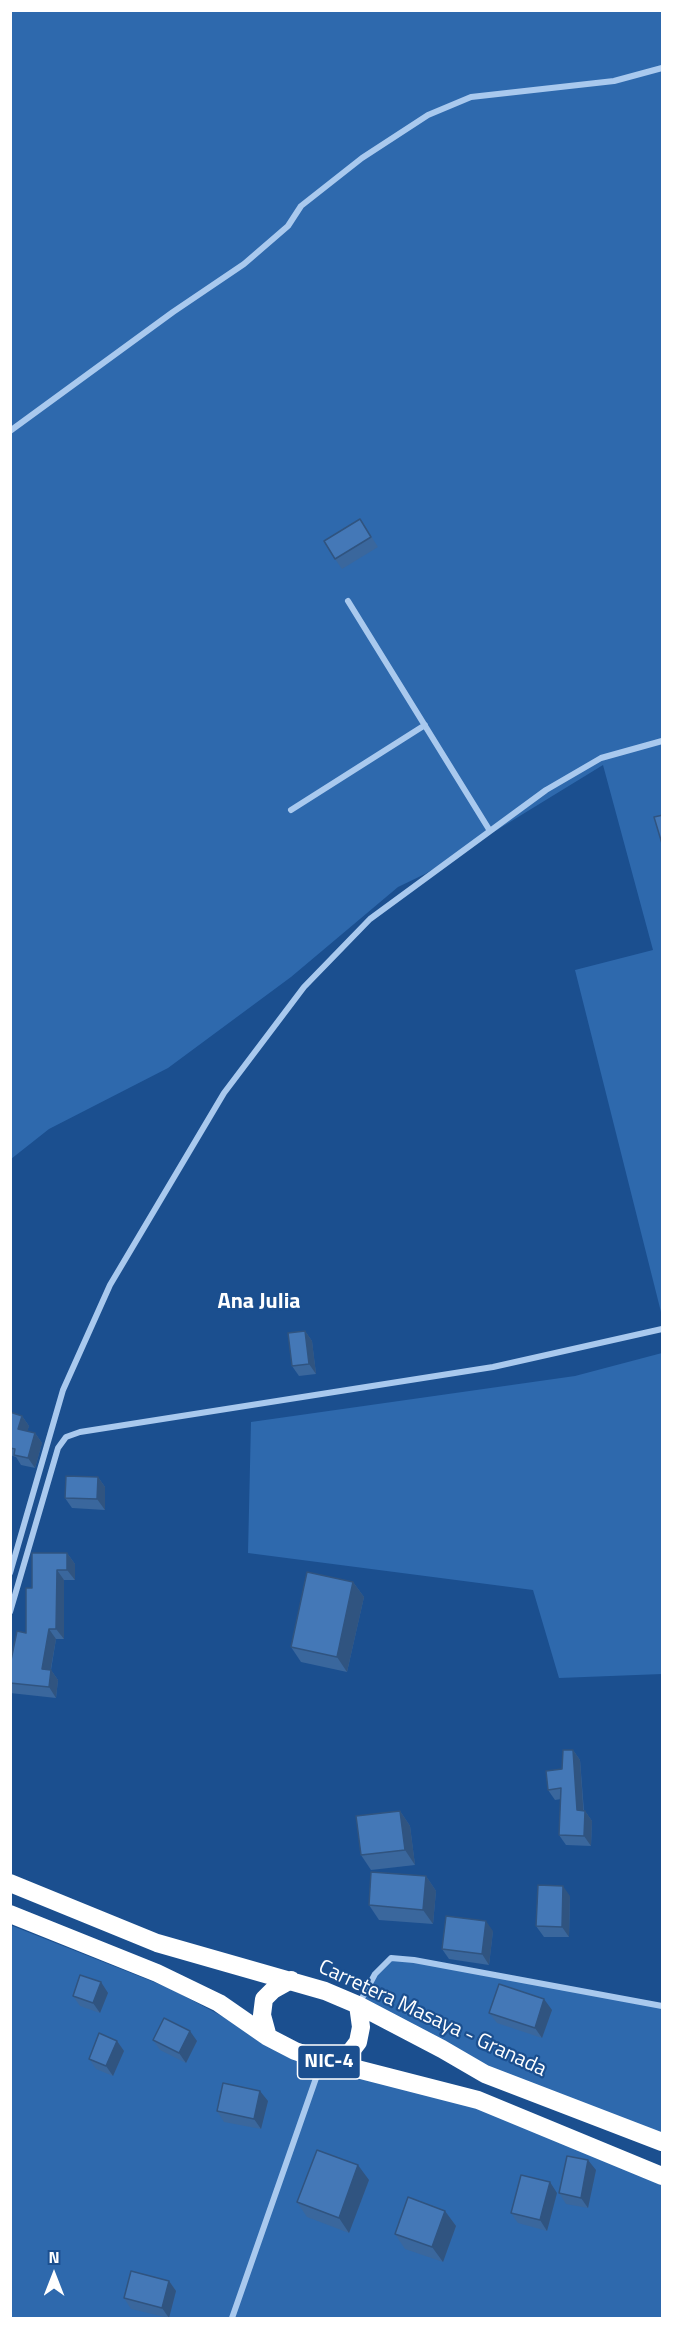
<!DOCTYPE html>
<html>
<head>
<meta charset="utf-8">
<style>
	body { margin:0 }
	#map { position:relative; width:673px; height:2329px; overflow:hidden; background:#1b4f8f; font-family:"Titillium Web",sans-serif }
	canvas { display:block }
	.frame { position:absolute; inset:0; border:12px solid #fff; pointer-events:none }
	.north { position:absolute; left:24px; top:2245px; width:60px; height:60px; -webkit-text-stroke:4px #1b4f8f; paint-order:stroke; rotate:0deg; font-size:16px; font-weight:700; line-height:24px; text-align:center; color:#fff }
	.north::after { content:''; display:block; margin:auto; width:21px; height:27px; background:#fff; clip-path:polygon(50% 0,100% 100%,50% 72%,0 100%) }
</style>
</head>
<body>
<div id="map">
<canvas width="673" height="2329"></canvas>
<div class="frame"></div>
<div class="north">N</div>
</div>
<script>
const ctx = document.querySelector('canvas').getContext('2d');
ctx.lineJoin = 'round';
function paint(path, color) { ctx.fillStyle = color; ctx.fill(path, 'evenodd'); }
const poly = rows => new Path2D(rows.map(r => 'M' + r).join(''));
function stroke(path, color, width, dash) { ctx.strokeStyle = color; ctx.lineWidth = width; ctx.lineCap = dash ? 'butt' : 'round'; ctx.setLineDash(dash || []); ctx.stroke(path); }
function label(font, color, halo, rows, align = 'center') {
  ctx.font = font + ' "Titillium Web",sans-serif'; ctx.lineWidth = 4.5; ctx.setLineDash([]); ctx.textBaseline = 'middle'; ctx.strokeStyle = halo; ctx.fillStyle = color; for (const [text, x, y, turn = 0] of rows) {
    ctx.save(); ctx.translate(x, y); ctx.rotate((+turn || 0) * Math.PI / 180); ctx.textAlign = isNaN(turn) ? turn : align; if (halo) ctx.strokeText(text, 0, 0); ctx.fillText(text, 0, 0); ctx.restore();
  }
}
paint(poly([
	[10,11,662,11,662,1316,575,970,653,950,603,765,425,874,398,887,291,977,168,1068,49,1129,11,1159],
	[662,1353,662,1674,559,1678,533,1590,248,1553,251,1422,575,1376],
	[10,1925,169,1988,316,2066,307,2101,322,2060,438,2088,662,2176,662,2318,11,2318],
	[391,1958,662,2006,662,2142,485,2074,358,2005,375,1974]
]), '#2e69ad');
stroke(poly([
	[10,431,173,312,244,264,288,226,301,206,362,158,428,115,471,97,614,81,662,68],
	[348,601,490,831],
	[291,810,425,725],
	[10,1573,63,1390,110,1285,224,1093,304,987,370,919,546,790,601,758,662,741],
	[10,1612,58,1448,66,1437,80,1432,493,1367,662,1329],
	[360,2002,375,1974,391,1958,414,1960,662,2006],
	[232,2318,322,2061]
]), '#a9c9ee', 6);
stroke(poly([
	[10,1883,157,1943,325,1991,358,2005,442,2049,485,2074,662,2142],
	[10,1914,157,1973,219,2003,268,2037,295,2051,322,2060,478,2100,662,2176],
	[268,2037,262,2015,264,1999,273,1990,291,1980],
	[334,2063,348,2055,358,2042,361,2027,358,2005]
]), '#fff', 18);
paint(poly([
	[360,519,378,547,342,569,335,559],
	[305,1331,312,1341,316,1374,299,1376,292,1366],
	[10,1412,22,1416,29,1426,27,1431,35,1433,42,1443,35,1468,21,1465,16,1457,10,1455],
	[98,1477,105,1487,105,1510,72,1508,65,1498],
	[67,1553,75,1564,75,1580,64,1580,64,1639,56,1639,51,1670,58,1680,56,1698,10,1693,10,1665,26,1633,32,1588],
	[353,1582,364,1597,347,1672,301,1662,291,1647],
	[573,1750,580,1760,584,1811,585,1811,592,1821,591,1846,566,1845,559,1835,561,1799,555,1800,548,1790,562,1769],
	[400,1811,410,1826,415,1865,371,1870,361,1855],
	[426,1876,436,1891,433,1924,379,1920,369,1905],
	[570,1896,569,1937,544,1937,536,1926],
	[493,1931,489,1965,449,1959,442,1949],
	[101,1982,108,1993,100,2013,80,2006,73,1996],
	[552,2010,542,2038,497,2023,489,2013],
	[153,2040,197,2041,186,2063,160,2050],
	[117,2041,124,2051,113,2076,96,2069,89,2059],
	[268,2101,261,2129,224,2122,217,2111],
	[596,2170,588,2208,566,2204,559,2193],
	[369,2180,349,2233,307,2217,297,2202],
	[557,2193,547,2231,518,2223,511,2213],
	[445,2211,456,2226,443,2262,405,2249,395,2234],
	[169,2281,176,2291,169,2318,131,2309,124,2298]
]), '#3a679d');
paint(poly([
	[305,1331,312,1341,316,1374,309,1364],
	[22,1416,29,1426,25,1439,18,1429],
	[35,1433,42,1443,35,1468,28,1458],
	[98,1477,105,1487,105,1510,97,1499],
	[67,1553,75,1564,75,1580,67,1570],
	[57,1570,64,1580,64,1639,56,1629],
	[353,1582,364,1597,347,1672,337,1657],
	[49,1629,56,1639,49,1679,42,1669],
	[51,1670,58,1680,56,1698,49,1687],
	[573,1750,580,1760,584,1819,585,1811,592,1821,591,1846,584,1836,577,1810],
	[400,1811,410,1826,415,1865,405,1850],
	[426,1876,436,1891,433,1924,423,1910],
	[563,1886,570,1896,569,1937,562,1927],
	[486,1921,493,1931,489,1965,482,1954],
	[101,1982,108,1993,100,2013,93,2003],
	[544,1999,552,2010,542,2038,535,2028],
	[190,2031,197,2041,186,2063,179,2053],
	[117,2041,124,2051,113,2076,106,2066],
	[260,2091,268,2101,261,2129,254,2119],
	[588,2160,596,2170,588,2208,581,2198],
	[358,2165,369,2180,349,2233,339,2218],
	[550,2182,557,2193,547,2231,540,2220],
	[445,2211,456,2226,443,2262,432,2247],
	[169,2281,176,2291,169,2318,162,2308]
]), '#305480');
const building = poly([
	[360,519,371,537,335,559,324,541,360,519],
	[663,815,663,847,654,817,663,815],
	[305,1331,309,1364,292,1366,288,1333,305,1331],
	[10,1412,22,1416,18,1429,35,1433,28,1458,14,1455,15,1449,10,1448,10,1412],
	[66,1476,98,1477,97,1499,65,1498,66,1476],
	[32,1553,67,1553,67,1570,57,1570,56,1629,49,1629,42,1669,51,1670,49,1687,10,1683,10,1665,17,1631,26,1633,26,1588,32,1588,32,1553],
	[307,1572,353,1582,337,1657,291,1647,307,1572],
	[563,1750,573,1750,577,1810,585,1811,584,1836,559,1835,561,1788,548,1790,546,1771,562,1769,563,1750],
	[400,1811,405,1850,361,1855,356,1816,400,1811],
	[371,1872,426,1876,423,1910,369,1905,371,1872],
	[538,1885,563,1886,562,1927,536,1926,538,1885],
	[446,1916,486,1921,482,1954,442,1949,446,1916],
	[80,1975,101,1982,93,2003,73,1996,80,1975],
	[499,1984,544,1999,535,2028,489,2013,499,1984],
	[164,2018,190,2031,179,2053,153,2040,164,2018],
	[99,2033,117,2041,106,2066,89,2059,99,2033],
	[223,2083,260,2091,254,2119,217,2111,223,2083],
	[317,2150,358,2165,339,2218,297,2202,317,2150],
	[567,2156,588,2160,581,2198,559,2193,567,2156],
	[521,2175,550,2182,540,2220,511,2213,521,2175],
	[408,2197,445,2211,432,2247,395,2234,408,2197],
	[131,2271,169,2281,162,2308,124,2298,131,2271]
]);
paint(building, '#4478b7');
stroke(building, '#305480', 1.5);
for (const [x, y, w] of [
	[329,2062,63]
]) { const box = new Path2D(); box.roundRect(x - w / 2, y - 17, w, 34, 4.5); ctx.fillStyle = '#1b4f8f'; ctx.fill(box); stroke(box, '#fff', 1.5); }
label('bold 20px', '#fff', null, [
	["NIC-4",329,2062]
]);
label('21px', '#fff', '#1b4f8f', [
	["Carretera Masaya - Granada",432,2019,25]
]);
label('bold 22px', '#fff', '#1b4f8f', [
	["Ana Julia",259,1303]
]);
</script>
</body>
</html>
